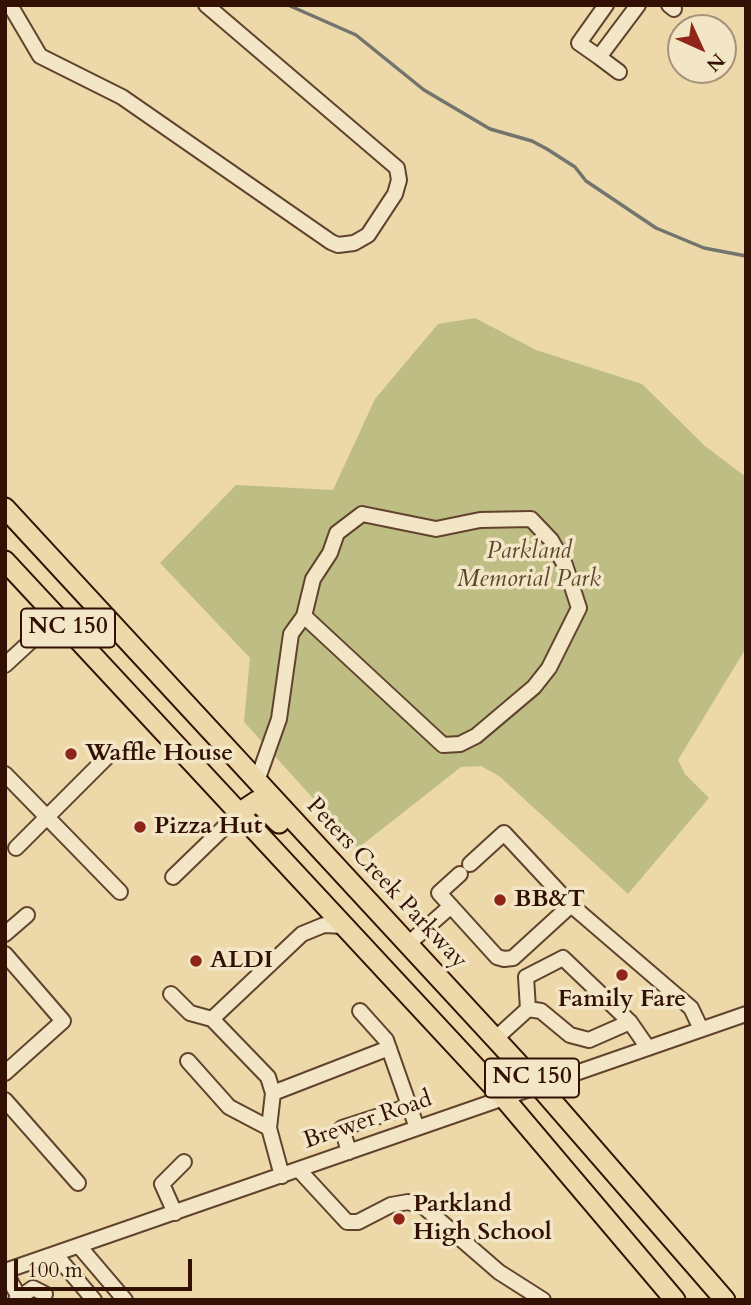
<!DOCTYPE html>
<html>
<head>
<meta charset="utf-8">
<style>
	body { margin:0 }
	#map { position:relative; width:751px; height:1305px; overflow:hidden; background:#edd8a9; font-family:Cardo,serif }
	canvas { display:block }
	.frame { position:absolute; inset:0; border:7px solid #321104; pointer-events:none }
	.north { position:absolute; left:667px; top:14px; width:70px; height:70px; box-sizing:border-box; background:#f3e6c7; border:2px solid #a69179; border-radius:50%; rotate:135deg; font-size:19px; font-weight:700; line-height:28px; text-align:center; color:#321104 }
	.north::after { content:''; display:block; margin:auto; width:24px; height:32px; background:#8f2418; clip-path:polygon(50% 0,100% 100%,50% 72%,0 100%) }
	.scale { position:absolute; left:14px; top:1259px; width:178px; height:32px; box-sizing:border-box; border:4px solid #321104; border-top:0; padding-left:9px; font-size:21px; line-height:24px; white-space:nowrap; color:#321104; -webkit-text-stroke:5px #f3e6c7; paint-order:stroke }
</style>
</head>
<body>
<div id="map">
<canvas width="751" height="1305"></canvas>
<div class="frame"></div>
<div class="north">N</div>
<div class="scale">100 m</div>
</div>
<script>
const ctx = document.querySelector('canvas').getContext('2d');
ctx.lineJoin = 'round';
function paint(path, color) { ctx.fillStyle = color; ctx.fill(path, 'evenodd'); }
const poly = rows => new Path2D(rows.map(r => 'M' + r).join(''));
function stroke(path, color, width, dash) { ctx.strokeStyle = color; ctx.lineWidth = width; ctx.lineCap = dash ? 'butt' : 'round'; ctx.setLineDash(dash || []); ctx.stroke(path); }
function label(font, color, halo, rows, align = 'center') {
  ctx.font = font + ' Cardo,serif'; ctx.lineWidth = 7; ctx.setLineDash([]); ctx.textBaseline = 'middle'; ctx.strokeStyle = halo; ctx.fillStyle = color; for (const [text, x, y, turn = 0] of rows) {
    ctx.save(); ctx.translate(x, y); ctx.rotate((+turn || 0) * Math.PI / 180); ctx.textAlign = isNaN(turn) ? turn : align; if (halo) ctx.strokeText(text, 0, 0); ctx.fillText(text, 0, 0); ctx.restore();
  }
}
paint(poly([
	[475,318,536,350,642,384,705,446,746,477,746,648,678,760,685,774,709,798,628,894,499,776,481,766,461,767,358,848,244,722,250,658,160,563,236,485,333,490,375,399,438,324]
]), '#bebd84');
stroke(poly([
	[288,5,356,35,424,90,490,129,532,141,547,149,575,167,586,181,656,228,704,248,746,256]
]), '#72756d', 3.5);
const minor = poly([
	[10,5,40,56,122,97,331,242,338,245,354,243,368,235,395,194,399,180,397,168,206,5],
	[606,5,579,43,599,57,638,5],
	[669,5,674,9],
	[599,57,619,72],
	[362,514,436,529,480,520,531,519,551,540,565,565,579,608,549,668,534,687,476,736,460,744,443,745,304,616,313,579,330,553,337,533,362,514],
	[5,665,57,617],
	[5,774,120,892],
	[257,781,279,719,291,634,304,616],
	[16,848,109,755],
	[470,864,504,833,571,905,691,1008,701,1029],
	[460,874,439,893,497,957,504,959,513,958,571,905],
	[173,877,239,813],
	[5,934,27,915],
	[408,944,451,906],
	[5,954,63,1021,5,1073],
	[171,994,190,1013,212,1019,302,934,324,925,344,926],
	[528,1009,541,1011,570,1035,589,1040,630,1022],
	[360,1011,386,1040,417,1128],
	[212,1019,268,1077,273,1093,269,1128],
	[495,1039,528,1009,526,977,563,958,630,1022,648,1048],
	[188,1061,229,1107,269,1128,282,1176],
	[273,1093,389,1048],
	[5,1100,78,1183],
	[349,1152,342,1128,410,1106],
	[299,1170,347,1222,358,1222,391,1205,408,1202,424,1207,499,1272,543,1300],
	[175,1213,162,1184,184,1162],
	[79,1246,125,1300],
	[55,1254,94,1300],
	[5,1271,746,1014],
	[5,1272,19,1297],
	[16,1300,33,1288,45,1294]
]);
const major = poly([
	[5,508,539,1086,725,1300],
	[5,561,504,1098,675,1300],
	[239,813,257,801,279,823]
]);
stroke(minor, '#61432d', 18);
stroke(major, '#321104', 23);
stroke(minor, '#f3e6c7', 14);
stroke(major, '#edd8a9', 19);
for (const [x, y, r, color] of [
	[71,754,7,"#8f2418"],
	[140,827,7,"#8f2418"],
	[500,900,7,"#8f2418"],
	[196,961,7,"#8f2418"],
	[622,975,7,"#8f2418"],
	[399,1219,7,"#8f2418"]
]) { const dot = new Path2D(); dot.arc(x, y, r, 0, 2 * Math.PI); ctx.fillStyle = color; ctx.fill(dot); stroke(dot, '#f3e6c7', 2.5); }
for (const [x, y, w] of [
	[68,628,94],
	[532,1078,94]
]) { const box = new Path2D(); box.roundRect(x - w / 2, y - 19.5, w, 39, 5); ctx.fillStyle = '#f3e6c7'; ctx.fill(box); stroke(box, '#321104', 2); }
label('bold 23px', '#321104', null, [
	["NC 150",68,628],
	["NC 150",532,1078]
]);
label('italic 24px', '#5c452a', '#f3e6c7', [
	["Parkland",529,552],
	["Memorial Park",529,580]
]);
label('bold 24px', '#321104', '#f3e6c7', [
	["Waffle House",85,754],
	["Pizza Hut",154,827],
	["BB&T",514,900],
	["ALDI",210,961],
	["Family Fare",622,1000,"center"],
	["Parkland",413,1205],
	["High School",413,1233]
], 'left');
label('24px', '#321104', '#f3e6c7', [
	["Peters Creek Parkway",386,884,47],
	["Brewer Road",368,1121,-19]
]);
</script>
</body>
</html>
